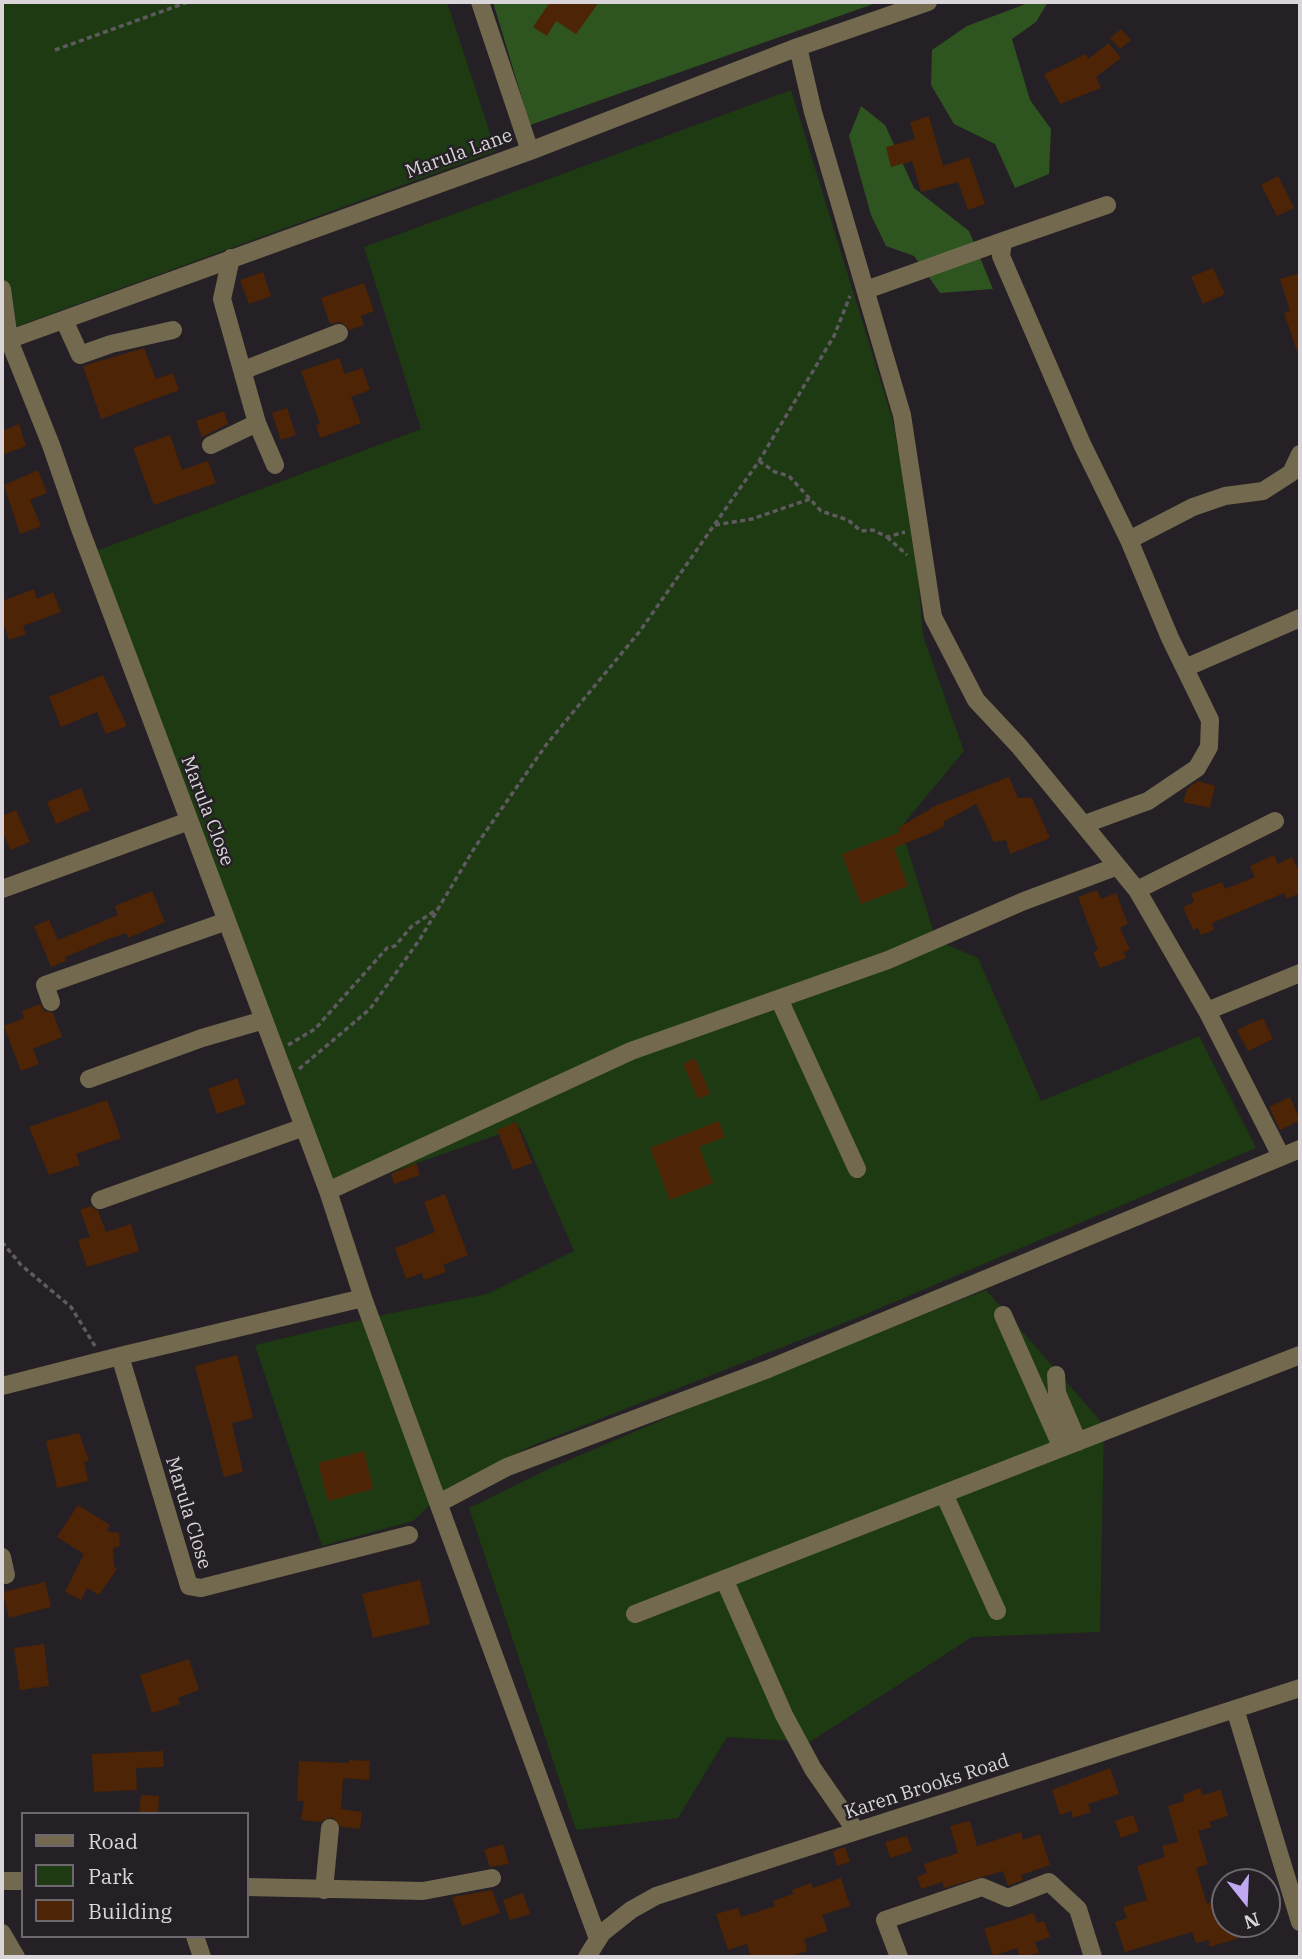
<!DOCTYPE html>
<html>
<head>
<meta charset="utf-8">
<style>
	body { margin:0 }
	#map { position:relative; width:1302px; height:1959px; overflow:hidden; background:#252025; font-family:"IBM Plex Serif",serif }
	canvas { display:block }
	.frame { position:absolute; inset:0; border:4px solid #d9d5d9; pointer-events:none }
	.legend { position:absolute; left:21px; top:1812px; width:228px; height:126px; box-sizing:border-box; background:#252025; border:2px solid #6d686d; margin:0; padding:9px 12px; list-style:none; font-size:21px; color:#d9d5d9 }
	.legend li { display:flex; align-items:center; gap:14px; height:35px }
	.legend b { width:35px; border:2px solid #6d686d }
	.north { position:absolute; left:1211px; top:1868px; width:70px; height:70px; box-sizing:border-box; background:#252025; border:2px solid #6d686d; border-radius:50%; rotate:162deg; font-size:19px; font-weight:700; line-height:28px; text-align:center; color:#d9d5d9 }
	.north::after { content:''; display:block; margin:auto; width:24px; height:32px; background:#c0a8f3; clip-path:polygon(50% 0,100% 100%,50% 72%,0 100%) }
</style>
</head>
<body>
<div id="map">
<canvas width="1302" height="1959"></canvas>
<div class="frame"></div>
<ul class="legend">
<li><b style="height:9px;background:#72694e"></b>Road</li>
<li><b style="height:19px;background:#1d3a12"></b>Park</li>
<li><b style="height:19px;background:#4d2405"></b>Building</li>
</ul>
<div class="north">N</div>
</div>
<script>
const ctx = document.querySelector('canvas').getContext('2d');
ctx.lineJoin = 'round';
function paint(path, color) { ctx.fillStyle = color; ctx.fill(path, 'evenodd'); }
const poly = rows => new Path2D(rows.map(r => 'M' + r).join(''));
function stroke(path, color, width, dash) { ctx.strokeStyle = color; ctx.lineWidth = width; ctx.lineCap = dash ? 'butt' : 'round'; ctx.setLineDash(dash || []); ctx.stroke(path); }
function label(font, color, halo, rows, align = 'center') {
  ctx.font = font + ' "IBM Plex Serif",serif'; ctx.lineWidth = 5; ctx.setLineDash([]); ctx.textBaseline = 'middle'; ctx.strokeStyle = halo; ctx.fillStyle = color; for (const [text, x, y, turn = 0] of rows) {
    ctx.save(); ctx.translate(x, y); ctx.rotate((+turn || 0) * Math.PI / 180); ctx.textAlign = isNaN(turn) ? turn : align; if (halo) ctx.strokeText(text, 0, 0); ctx.fillText(text, 0, 0); ctx.restore();
  }
}
paint(poly([
	[2,2,447,2,496,151,7,330,2,297],
	[791,90,892,418,915,538,923,636,964,751,901,827,936,940,978,958,1041,1101,1199,1036,1256,1148,859,1317,531,1446,447,1488,413,1521,322,1546,255,1345,382,1315,487,1294,574,1251,520,1127,334,1192,96,551,421,429,364,247],
	[986,1290,1104,1425,1100,1632,972,1637,810,1742,727,1737,678,1818,576,1830,469,1508,553,1467,710,1399]
]), '#1d3a12');
paint(poly([
	[493,2,879,2,530,125],
	[1031,2,1048,2,1036,22,1012,39,1030,100,1051,129,1049,174,1015,188,995,144,954,124,931,85,932,50,967,26],
	[861,106,885,125,914,188,969,231,993,289,940,293,914,256,886,246,871,215,849,136]
]), '#2e541f');
paint(poly([
	[550,2,599,2,576,34,556,21,547,36,533,27],
	[1121,29,1131,40,1120,49,1110,38],
	[1109,43,1121,58,1096,77,1101,88,1060,104,1044,74,1086,54,1088,59],
	[929,116,943,166,969,157,985,204,968,210,958,182,921,192,912,161,891,167,886,147,915,139,910,122],
	[1278,176,1294,208,1277,216,1261,185],
	[1213,268,1225,294,1203,304,1191,277],
	[263,272,271,296,249,304,240,280],
	[1300,273,1300,353,1298,354,1284,313,1290,311,1280,279],
	[364,283,374,311,361,316,364,325,350,330,341,322,330,324,321,298],
	[144,348,156,379,173,373,179,390,101,419,83,366],
	[339,358,345,374,362,368,370,390,351,397,361,423,320,438,316,425,320,424,301,371],
	[287,408,296,435,281,440,272,413],
	[224,411,228,424,202,437,196,421],
	[19,424,26,446,2,455,2,431],
	[170,435,182,470,208,461,216,483,154,505,133,448],
	[38,470,47,493,30,500,41,526,20,534,4,485],
	[34,589,37,599,53,592,61,612,23,626,26,634,9,640,2,619,2,601],
	[103,675,127,726,106,734,97,712,61,727,49,697],
	[1009,777,1018,798,1032,798,1050,838,1010,854,1006,840,994,842,976,804,943,822,945,826,931,833,894,848,908,886,861,904,842,854,900,832,898,828,935,806],
	[1198,781,1215,786,1210,808,1183,802,1187,789],
	[81,788,90,810,56,824,47,802],
	[16,810,30,842,10,850,2,829,2,816],
	[1274,855,1278,864,1292,857,1300,873,1300,893,1287,899,1284,893,1212,923,1214,930,1201,935,1198,928,1193,930,1183,907,1194,902,1191,894,1222,882,1225,889,1255,877,1250,866],
	[1097,890,1101,899,1116,893,1128,924,1120,928,1130,950,1124,952,1126,958,1100,968,1093,952,1098,950,1078,897],
	[152,891,165,922,128,938,126,933,111,938,65,957,66,961,51,967,34,926,49,920,58,940,118,915,115,906],
	[40,1004,44,1011,53,1013,62,1037,33,1049,39,1064,21,1071,4,1026,24,1018,22,1011],
	[1263,1018,1273,1039,1248,1051,1237,1030],
	[695,1058,710,1094,698,1099,683,1064],
	[237,1078,246,1104,217,1114,208,1089],
	[1290,1097,1300,1120,1280,1130,1269,1107],
	[107,1100,121,1138,76,1154,80,1165,49,1175,29,1127],
	[719,1121,725,1137,699,1147,713,1183,670,1200,650,1148],
	[516,1122,532,1163,513,1170,497,1130],
	[416,1163,420,1175,394,1184,391,1174],
	[445,1194,468,1255,443,1265,446,1272,424,1280,422,1273,406,1279,395,1248,435,1232,424,1202],
	[91,1206,98,1211,106,1232,131,1224,139,1251,87,1267,78,1240,90,1237,80,1210],
	[237,1355,253,1418,232,1423,243,1472,224,1477,195,1366],
	[79,1433,89,1461,84,1462,88,1481,57,1488,46,1441],
	[364,1451,373,1489,328,1501,318,1463],
	[78,1505,110,1525,107,1531,119,1533,120,1546,113,1548,114,1566,117,1569,99,1595,87,1588,81,1600,65,1592,84,1554,57,1537],
	[420,1580,430,1624,373,1638,362,1594],
	[45,1582,51,1607,9,1618,3,1592],
	[44,1644,49,1686,20,1690,14,1648],
	[189,1659,199,1690,178,1698,180,1704,152,1713,140,1675],
	[163,1751,164,1767,136,1768,137,1790,94,1792,92,1754],
	[349,1760,370,1761,369,1780,343,1778,341,1809,362,1812,360,1829,341,1827,332,1817,320,1822,301,1820,304,1801,297,1801,299,1761,349,1763],
	[1110,1768,1119,1794,1088,1804,1091,1812,1073,1818,1071,1811,1060,1815,1052,1790],
	[1200,1788,1202,1795,1221,1790,1228,1816,1209,1822,1212,1827,1198,1831,1208,1864,1196,1868,1207,1904,1225,1898,1225,1924,1238,1924,1242,1937,1210,1947,1208,1940,1196,1943,1192,1932,1125,1952,1115,1922,1127,1918,1123,1907,1147,1900,1137,1866,1165,1857,1162,1846,1178,1842,1168,1806,1184,1801,1183,1795],
	[141,1795,159,1796,158,1814,139,1814],
	[1133,1815,1139,1831,1121,1838,1115,1821],
	[970,1821,977,1846,1021,1832,1023,1840,1040,1834,1050,1865,1021,1875,1023,1880,1008,1886,1003,1871,944,1888,942,1882,921,1889,917,1877,927,1873,924,1864,958,1853,950,1826],
	[907,1836,912,1851,890,1858,885,1842],
	[503,1844,509,1864,490,1867,484,1850],
	[845,1847,850,1862,837,1866,833,1851],
	[841,1878,850,1906,822,1915,828,1931,804,1939,807,1951,788,1957,751,1957,747,1944,728,1950,716,1914,738,1908,741,1917,775,1906,773,1901,793,1894,792,1890,811,1883,813,1888],
	[492,1890,500,1913,462,1926,452,1897],
	[523,1893,530,1914,510,1920,503,1900],
	[1034,1913,1037,1923,1044,1921,1050,1937,1035,1942,1039,1953,1020,1957,1017,1948,993,1956,984,1929]
]), '#4d2405');
stroke(poly([
	[55,50,188,2],
	[759,461,775,472,789,476,821,511,848,520,861,531,873,530,887,537,905,532],
	[715,525,752,519,810,499],
	[887,537,907,555],
	[288,1045,315,1029,387,948,395,946,412,926,436,910],
	[299,1069,370,1009,420,939,475,847,546,745,640,631,759,461,834,336,850,296],
	[2,1242,21,1265,71,1307,95,1346]
]), '#5f5a5f', 3.5, [5, 3.5]);
stroke(poly([
	[480,2,530,151],
	[798,47,813,112,902,415,933,617,976,700,1019,746,1137,890,1207,1011,1281,1156],
	[1107,205,1003,241,1001,256,1082,444,1129,540],
	[231,258,222,299,257,423,275,465],
	[2,289,9,340,51,445,79,526,328,1191,363,1298],
	[866,290,1003,241],
	[64,320,80,355,111,344,173,330],
	[2,342,530,151,798,47,928,2],
	[244,370,339,333],
	[211,445,257,423],
	[1185,668,1300,618],
	[1085,824,1148,801,1197,768,1209,747,1210,720,1170,638,1129,540,1193,507,1225,496,1263,491,1291,473,1300,454],
	[2,889,189,821],
	[1137,890,1275,821],
	[779,999,857,1169],
	[51,1002,45,985,227,921],
	[1207,1011,1300,973],
	[89,1079,202,1038,264,1020],
	[328,1191,631,1051,888,960,1024,901,1115,867],
	[100,1200,304,1127],
	[1003,1315,1062,1448],
	[1056,1375,1057,1393,1078,1442],
	[2,1386,120,1356],
	[944,1494,997,1611],
	[439,1503,507,1467,768,1369,1300,1149],
	[409,1535,201,1588,189,1586,120,1356,363,1298,598,1939],
	[2,1557,6,1575],
	[724,1579,784,1715,813,1769,856,1831],
	[635,1614,1300,1355],
	[1235,1709,1300,1922],
	[2,1881,23,1881],
	[247,1887,423,1891,492,1878],
	[324,1890,330,1828],
	[2,1933,16,1957],
	[195,1936,202,1957],
	[587,1957,602,1933,631,1910,656,1896,1300,1688],
	[899,1957,885,1920,982,1887,1008,1898,1049,1882,1078,1909,1093,1957]
]), '#72694e', 18);
label('19px', '#d9d5d9', '#252025', [
	["Marula Lane",459,154,-20],
	["Marula Close",207,811,69],
	["Marula Close",188,1513,73],
	["Karen Brooks Road",927,1787,-18]
]);
</script>
</body>
</html>
